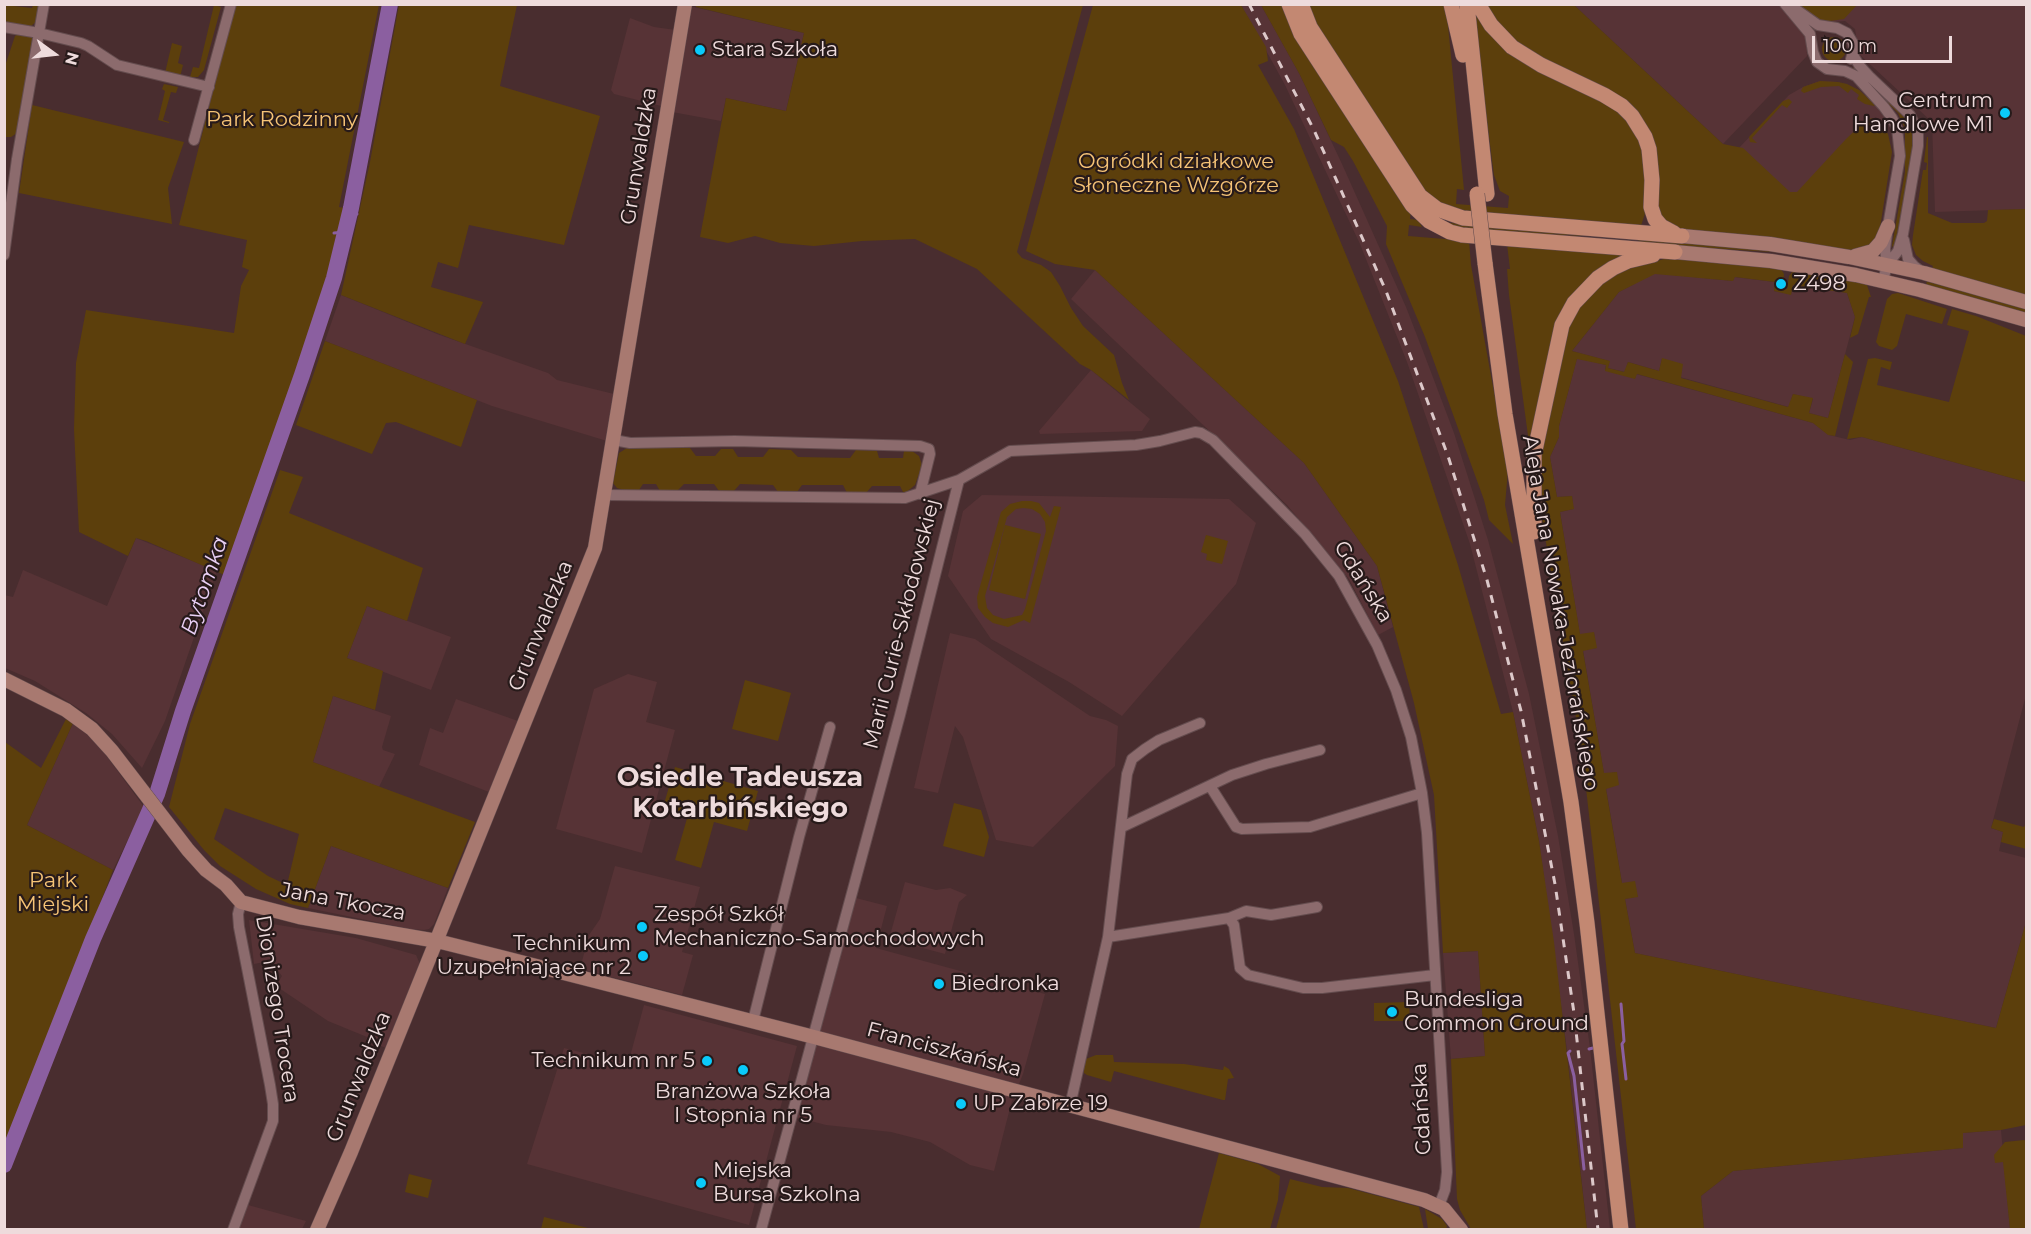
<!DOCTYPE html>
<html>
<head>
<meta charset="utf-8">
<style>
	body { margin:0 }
	#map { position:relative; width:2031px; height:1234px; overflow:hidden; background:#492d2f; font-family:Montserrat,sans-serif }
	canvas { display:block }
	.frame { position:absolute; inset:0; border:6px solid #eedbdc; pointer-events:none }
	.north { position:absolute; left:24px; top:24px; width:60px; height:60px; -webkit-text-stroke:4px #271a1a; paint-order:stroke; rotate:105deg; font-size:16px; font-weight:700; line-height:24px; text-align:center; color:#eedbdc }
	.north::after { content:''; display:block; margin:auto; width:21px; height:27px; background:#eedbdc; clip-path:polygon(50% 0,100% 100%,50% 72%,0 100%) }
	.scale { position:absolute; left:1812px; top:36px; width:140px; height:27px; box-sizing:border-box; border:3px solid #eedbdc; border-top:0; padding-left:8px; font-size:18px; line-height:21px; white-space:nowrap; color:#eedbdc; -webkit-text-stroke:4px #271a1a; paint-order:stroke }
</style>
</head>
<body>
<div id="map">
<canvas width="2031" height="1234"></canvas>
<div class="frame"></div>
<div class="north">N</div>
<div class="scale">100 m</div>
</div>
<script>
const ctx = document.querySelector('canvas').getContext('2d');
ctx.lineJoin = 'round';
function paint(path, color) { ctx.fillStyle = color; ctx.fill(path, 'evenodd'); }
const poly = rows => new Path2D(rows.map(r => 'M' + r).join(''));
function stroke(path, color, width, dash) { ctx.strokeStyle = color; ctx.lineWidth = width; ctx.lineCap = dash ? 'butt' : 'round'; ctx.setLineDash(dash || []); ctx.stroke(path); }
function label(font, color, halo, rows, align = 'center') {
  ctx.font = font + ' Montserrat,sans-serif'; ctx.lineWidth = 4.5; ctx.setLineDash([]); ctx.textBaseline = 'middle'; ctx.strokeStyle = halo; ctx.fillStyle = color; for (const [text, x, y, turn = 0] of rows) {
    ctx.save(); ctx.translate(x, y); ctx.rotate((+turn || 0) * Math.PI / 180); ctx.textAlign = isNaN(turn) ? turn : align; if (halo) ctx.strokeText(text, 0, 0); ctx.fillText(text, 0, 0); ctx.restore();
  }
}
paint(poly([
	[1241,5,1261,5,1300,75,1342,164,1406,307,1423,351,1454,433,1488,540,1529,694,1558,836,1574,934,1590,1048,1610,1229,1587,1229,1567,1050,1539,841,1513,712,1470,544,1407,362,1360,244,1285,85],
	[1574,5,2026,5,2026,209,1935,212,1932,122,1859,54,1855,29,1845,21,1820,23,1806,38,1807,56,1723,144],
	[690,6,804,33,786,111,726,98,721,121,672,112],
	[630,18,654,27,676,30,665,107,614,94,611,90],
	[1820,81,1838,82,1859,90,1880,110,1885,118,1799,201,1738,149,1789,95,1803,87],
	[1095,270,1304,463,1377,566,1393,627,1378,635,1349,579,1287,505,1071,299],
	[1655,273,1733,281,1734,277,1775,282,1774,291,1791,294,1793,284,1847,293,1855,317,1828,418,1809,413,1813,399,1793,394,1789,407,1680,377,1662,359,1659,371,1628,362,1625,372,1608,368,1609,361,1572,351,1619,292],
	[341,295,437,334,548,373,557,380,614,394,607,441,492,406,325,341],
	[1577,358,1606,365,1605,370,1635,378,1636,374,1813,423,1829,435,1850,440,1862,437,2026,482,2026,695,1991,828,2003,832,1999,851,2026,858,2026,922,1996,1028,1635,953,1625,899,1638,896,1622,883,1606,788,1617,772,1604,774,1583,650,1596,648,1594,633,1580,635,1560,512,1573,509,1572,496,1557,497,1550,457,1559,437,1559,426],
	[1091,370,1150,419,1142,431,1040,434,1039,431],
	[982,495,1229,499,1256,523,1236,584,1122,716,1069,682,991,639,948,576,963,511],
	[136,538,217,571,165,721,142,768,112,734,86,713,35,681,5,668,4,595,13,597,23,570,107,606],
	[367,606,451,637,431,690,347,658],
	[950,633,975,639,1090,716,1106,720,1118,726,1115,766,1033,847,996,840,963,737,955,726,938,793,914,788],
	[628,674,657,682,646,722,675,730,642,853,556,829,594,689],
	[333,696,391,716,382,747,383,750,395,754,379,787,313,762],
	[456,699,518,721,489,792,419,765,430,728,443,733],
	[73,723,97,743,144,807,113,870,27,825],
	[331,846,448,888,434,924,429,929,424,930,410,929,308,908],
	[615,866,700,887,682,952,693,955,682,995,588,971,581,965,589,935,600,919],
	[905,882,936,890,950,888,967,895,959,902,945,954,889,939],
	[856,898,887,906,876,948,1045,994,1023,1074,1011,1104,994,1171,970,1165,930,1142,891,1132,826,1125,795,1117,807,1070,823,1022],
	[249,920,356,938,416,955,420,964,386,1048,366,1040,367,1037,328,1021,276,986,282,976,270,961,254,964],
	[1478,951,1485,1056,1451,1059,1443,953],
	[644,1005,797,1046,749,1225,527,1164,564,1048,628,1064],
	[2001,1130,2010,1229,1704,1229,1701,1196,1733,1171,1962,1148,1962,1133],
	[248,1205,306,1221,302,1229,238,1230]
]), '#573336');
paint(poly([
	[4,5,32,8,33,5,40,5,37,21,31,26,5,23],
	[214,5,221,7,204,70,198,77,190,77,193,67,199,68],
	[235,5,379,5,339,207,345,208,332,267,227,576,146,541,136,538,128,556,79,532,74,429,76,363,86,310,234,333,241,286,249,270,242,267,247,240,179,225],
	[399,5,517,5,500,86,600,116,564,245,469,225,458,268,438,262,431,287,483,302,465,344,341,295,370,162],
	[696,5,1083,5,1017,252,1022,258,1041,265,1051,272,1060,286,1071,308,1083,326,1114,355,1122,383,1129,400,1091,370,1080,364,977,269,915,239,862,241,814,246,780,243,755,236,728,243,700,237,726,98,786,111,804,33,696,7],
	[1093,5,1241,5,1266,47,1268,61,1258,65,1294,129,1398,381,1458,565,1501,714,1513,712,1539,841,1554,942,1587,1229,1471,1229,1460,1210,1457,1199,1451,1059,1485,1056,1478,951,1443,953,1434,795,1414,703,1377,566,1304,463,1095,270,1055,264,1026,251],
	[1261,5,1285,5,1411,209,1410,219,1418,220,1422,227,1409,225,1408,236,1469,241,1471,265,1508,470,1505,505,1513,544,1489,520,1484,500,1425,337,1386,244,1387,226,1353,161,1344,147,1331,140,1300,75],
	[1305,5,1446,5,1464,190,1457,189,1456,204,1508,208,1509,196,1500,191,1494,175,1472,5,1480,18,1619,109,1645,151,1646,210,1641,226,1467,214,1430,199,1313,25],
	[1483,5,1574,5,1723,144,1743,148,1790,192,1797,192,1846,139,1867,119,1874,118,1888,134,1892,152,1879,234,1872,245,1853,252,1680,229,1658,216,1644,123,1511,40],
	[1799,5,1857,5,1844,19,1823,22],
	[20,33,33,37,33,40,17,133,11,137,5,137,5,66,15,36],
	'1822 49a12 12 0 1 1 24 0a12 12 0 1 1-24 0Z',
	[172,43,182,46,178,63,183,65,180,77,165,73],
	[1854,66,1902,111,1911,127,1913,145,1905,197,1894,248,1892,246,1905,172,1905,129,1898,113,1853,69],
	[1820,81,1838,82,1847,84,1859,90,1875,105,1874,106,1865,104,1857,99,1859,95,1851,89,1848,93,1839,86,1821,87,1804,93,1801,91,1803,87],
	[164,84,178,87,176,93,171,92,163,120,169,122,169,123,158,120,165,91,162,89],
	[1789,99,1792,102,1787,108,1782,105,1752,138,1757,143,1750,142,1749,137,1783,101],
	[32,105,184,142,168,188,172,224,19,193],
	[1927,137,1928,137,1928,213,1952,223,1984,223,1987,221,1988,210,2026,209,2026,297,1932,269,1933,266,1923,261,1916,255,1912,245,1913,235,1923,170,1926,170,1927,163,1924,162],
	[1437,222,1583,233,1583,236,1466,230],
	[1642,239,1718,245,1787,253,1633,243],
	[1507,244,1634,254,1579,291,1529,443,1509,295,1507,269,1510,269],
	[1664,259,1682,259,1781,269,1784,274,1783,289,1787,289,1789,276,1793,271,1849,280,1867,285,1871,297,1869,297,1858,334,1850,338,1855,317,1847,293,1793,285,1791,295,1774,291,1775,282,1735,277,1733,281,1655,274,1619,292,1572,351,1610,361,1608,368,1624,372,1628,362,1659,371,1662,358,1683,364,1681,378,1788,407,1793,394,1813,398,1809,413,1828,418,1845,354,1853,362,1835,436,1828,435,1813,423,1637,374,1635,379,1605,371,1606,365,1577,359,1559,426,1559,437,1550,457,1557,497,1572,496,1574,509,1560,512,1580,634,1594,632,1597,648,1583,651,1604,773,1617,772,1619,785,1606,789,1622,883,1635,881,1638,897,1625,899,1635,953,1996,1028,2026,922,2026,1125,2001,1130,1963,1133,1963,1148,1733,1171,1701,1196,1704,1229,1636,1229,1582,753,1543,525,1537,476,1562,339,1574,312,1611,274],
	[1927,280,2026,309,2026,315,1926,286],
	[1898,293,1947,309,1942,324,1906,314,1897,346,1892,350,1879,346,1876,342,1887,299,1892,294],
	[1952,309,1976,316,2026,336,2026,482,1862,437,1847,439,1868,359,1875,358,1892,362,1890,370,1881,367,1877,385,1949,402,1969,331,1947,325],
	[325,341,477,400,461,447,396,422,386,423,372,454,296,425],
	[627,448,690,448,696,456,715,456,721,449,733,449,738,457,763,457,769,449,791,450,798,457,850,458,856,450,877,451,879,458,903,458,904,451,912,451,919,456,922,465,915,485,904,494,900,486,872,486,866,493,847,493,843,485,802,485,797,492,778,492,773,485,740,484,733,492,719,491,714,484,684,484,677,491,660,491,656,484,643,484,639,490,624,490,617,488,613,483,619,453],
	[280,470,303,477,289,513,423,568,407,621,367,606,347,658,383,671,375,710,333,696,313,762,475,822,448,888,331,846,308,908,290,904,256,889,220,866,204,850,169,807,190,724],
	[225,808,299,834,287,885,268,876,214,839],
	[1022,501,1031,501,1039,503,1050,517,1054,506,1061,507,1030,623,1024,620,1008,627,993,623,985,617,978,608,977,597,1001,512,1010,504],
	[1023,508,1032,509,1040,514,1045,522,1046,531,1025,609,1022,615,1004,619,993,615,987,608,985,596,1007,517,1016,509],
	[1005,525,1041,534,1025,599,989,590],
	[1206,535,1228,541,1222,564,1206,560,1207,554,1201,552],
	[745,680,791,693,778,741,732,729],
	[66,719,73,723,27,825,113,870,5,1150,5,742,41,768],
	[675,767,758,791,747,831,714,822,701,868,675,860,688,815,663,807],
	[954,803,981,810,989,837,984,857,943,846],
	[1994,819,2024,827,2026,823,2026,849,2001,842,2003,832,1991,828],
	[1409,1002,1410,1021,1374,1021,1374,1003],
	[1096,1055,1113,1055,1114,1062,1184,1064,1223,1070,1224,1066,1229,1069,1234,1078,1228,1079,1225,1100,1223,1100,1114,1071,1111,1082,1087,1075,1084,1073,1083,1068,1086,1059],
	[2024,1140,2026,1141,2026,1229,2010,1229,2003,1162,1995,1163,1994,1155,2005,1142],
	[1219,1153,1258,1164,1280,1176,1278,1200,1270,1229,1199,1229],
	[409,1174,432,1180,428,1198,405,1192],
	[1290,1179,1322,1187,1348,1188,1419,1207,1424,1229,1276,1229],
	[1425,1209,1442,1219,1447,1226,1446,1229,1428,1229],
	[544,1217,592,1229,541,1229]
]), '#5c3f0c');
stroke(poly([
	[351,208,357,214],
	[334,233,345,232],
	[1621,1004,1624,1041,1622,1044,1626,1079],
	[1589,1049,1593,1048],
	[1570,1051,1568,1053,1574,1076,1584,1169]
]), '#8b5fa0', 3);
stroke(poly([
	[4,1165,93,939,157,794,183,711,302,375,334,278,351,208,390,4]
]), '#8b5fa0', 16);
const street = poly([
	[1785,4,1810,34,1813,52,1817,62,1827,69,1845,71,1856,76,1884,107,1892,118,1897,128,1900,156,1888,226,1885,249,1887,265,1883,281],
	[1794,8,1818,25,1837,28,1847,33,1853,43,1854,48,1851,59],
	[4,27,39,33,81,43,88,46,117,65,209,87],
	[1853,55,1859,65,1869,76,1910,115,1918,132,1918,146,1903,234,1898,251,1887,265],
	[194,140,231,4],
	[1904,240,1908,259,1914,266,1922,272],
	[4,255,17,159,44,4],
	[614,440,630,443,735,441,920,446,929,449,930,454,920,494],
	[605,495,905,498,959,480,1010,451,1136,445,1160,441,1195,432,1201,433,1213,440,1305,534,1339,576,1377,645,1396,690,1411,737,1422,793,1427,833,1447,1172,1445,1190,1439,1206],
	[1210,786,1236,827,1242,829,1310,827,1422,793],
	[1122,827,1232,775,1266,764,1320,750],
	[1229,918,1234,925,1240,968,1248,975,1303,988,1322,988,1435,975],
	[1108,937,1229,918,1246,911,1271,915,1317,907],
	[753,1021,799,837,830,727],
	[1070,1106,1108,937,1127,774,1132,759,1145,749,1159,740,1200,723],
	[233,1230,273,1121,273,1104,270,1085,239,927,238,914,241,902],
	[761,1230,900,715,959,480]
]);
const secondary = poly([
	[1682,236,1770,244,1849,257,1924,273,2026,302],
	[1675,252,1771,261,1856,275,1920,290,2026,320],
	[1855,256,1873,251,1881,242,1888,226],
	[4,679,66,710,92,729,112,751,188,850,206,870,226,885,241,902,299,917,437,941,505,958,814,1037,1424,1200,1444,1209,1461,1230],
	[317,1230,351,1152,595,548,685,4]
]);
const primary = poly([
	[1289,4,1301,34,1412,205,1429,221,1450,232,1462,235,1675,252],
	[1301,4,1310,27,1420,196,1437,209,1463,218,1682,236],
	[1451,4,1463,55],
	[1467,4,1487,194],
	[1478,4,1491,25,1512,47,1541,65,1604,95,1622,106,1632,116,1645,137,1649,149,1652,180,1651,207,1655,219,1661,226,1674,233],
	[1485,263,1505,414,1571,802,1587,923,1621,1230],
	[1534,532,1534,455,1562,325,1574,303,1598,278,1613,268,1628,261,1653,255]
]);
stroke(street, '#644c4e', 12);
stroke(secondary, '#644c4e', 15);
stroke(primary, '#644c4e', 16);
stroke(street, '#8c6b6d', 10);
stroke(secondary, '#a87970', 14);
stroke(primary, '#c38872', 15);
stroke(poly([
	[1249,4,1314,130,1386,291,1448,456,1487,580,1521,711,1555,884,1574,1013,1598,1230]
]), '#dcc8c9', 3, [8, 8]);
const primaryBridge = poly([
	[1477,194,1485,263]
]);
stroke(primaryBridge, '#644c4e', 16, []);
stroke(primaryBridge, '#c38872', 15);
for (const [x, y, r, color] of [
	[700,50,6,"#0acafa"],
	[2005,113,6,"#0acafa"],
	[1781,284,6,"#0acafa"],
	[642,927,6,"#0acafa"],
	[643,956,6,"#0acafa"],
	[939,984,6,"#0acafa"],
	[1392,1012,6,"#0acafa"],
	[707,1061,6,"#0acafa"],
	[743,1070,6,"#0acafa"],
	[961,1104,6,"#0acafa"],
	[701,1183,6,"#0acafa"]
]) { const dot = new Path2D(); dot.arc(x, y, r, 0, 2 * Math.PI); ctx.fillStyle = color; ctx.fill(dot); stroke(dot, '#271a1a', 2); }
label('21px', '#eedbdc', '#271a1a', [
	["Stara Szkoła",712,50],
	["Centrum",1993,101,"right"],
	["Handlowe M1",1993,125,"right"],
	["Z498",1793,284],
	["Zespół Szkół",654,915],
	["Mechaniczno-Samochodowych",654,939],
	["Technikum",631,944,"right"],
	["Uzupełniające nr 2",631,968,"right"],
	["Biedronka",951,984],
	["Bundesliga",1404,1000],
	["Common Ground",1404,1024],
	["Technikum nr 5",695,1061,"right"],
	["Branżowa Szkoła",743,1092,"center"],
	["I Stopnia nr 5",743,1116,"center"],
	["UP Zabrze 19",973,1104],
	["Miejska",713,1171],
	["Bursa Szkolna",713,1195]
], 'left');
label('21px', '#f6c376', '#271a1a', [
	["Park Rodzinny",282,120],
	["Ogródki działkowe",1176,162],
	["Słoneczne Wzgórze",1176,186],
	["Park",53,881],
	["Miejski",53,905]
]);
label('21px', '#eedbdc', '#271a1a', [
	["Grunwaldzka",639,156,-81],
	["Gdańska",1363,582,58],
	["Aleja Jana Nowaka-Jeziorańskiego",1560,613,80],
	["Marii Curie-Skłodowskiej",902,624,-76],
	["Grunwaldzka",541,626,-68],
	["Jana Tkocza",343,902,11],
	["Dionizego Trocera",277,1009,81],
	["Franciszkańska",944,1050,15],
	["Grunwaldzka",359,1077,-68],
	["Gdańska",1422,1109,-93]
]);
label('italic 22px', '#e9d0f5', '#271a1a', [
	["Bytomka",205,586,-71]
]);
label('bold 27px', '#eedbdc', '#271a1a', [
	["Osiedle Tadeusza",740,778],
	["Kotarbińskiego",740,809]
]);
</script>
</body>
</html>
